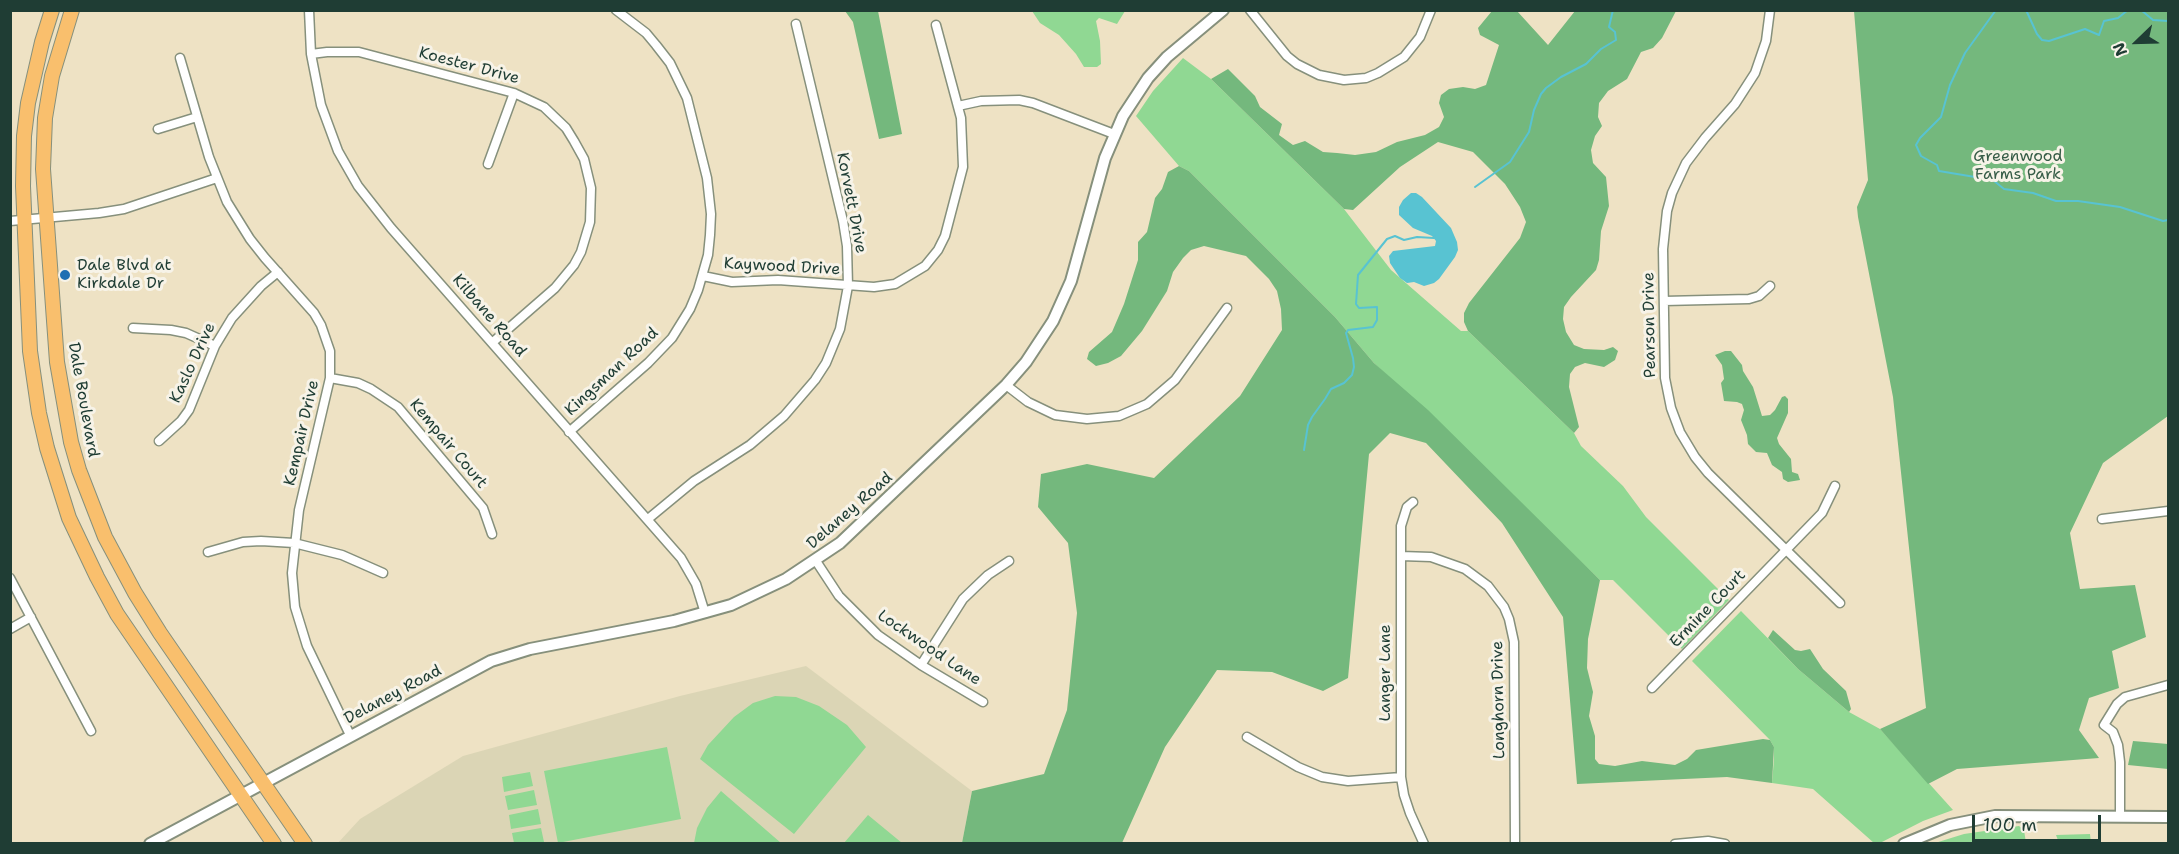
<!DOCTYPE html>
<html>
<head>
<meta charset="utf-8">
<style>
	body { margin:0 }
	#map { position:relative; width:2179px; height:854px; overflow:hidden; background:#eee2c4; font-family:"Shantell Sans",sans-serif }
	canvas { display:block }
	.frame { position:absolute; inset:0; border:12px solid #1f3d34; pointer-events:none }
	.north { position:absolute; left:2107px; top:12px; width:60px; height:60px; -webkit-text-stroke:4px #f7f3e8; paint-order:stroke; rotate:247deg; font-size:16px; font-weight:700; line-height:24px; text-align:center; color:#1f3d34 }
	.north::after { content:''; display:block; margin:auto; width:21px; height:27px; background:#1f3d34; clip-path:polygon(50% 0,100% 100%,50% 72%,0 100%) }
	.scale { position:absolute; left:1972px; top:815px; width:129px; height:27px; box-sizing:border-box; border:3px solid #1f3d34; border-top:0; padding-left:8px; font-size:18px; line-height:21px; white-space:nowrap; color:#1f3d34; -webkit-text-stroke:4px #f7f3e8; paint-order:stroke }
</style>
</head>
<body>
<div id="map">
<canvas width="2179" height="854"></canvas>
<div class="frame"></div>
<div class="north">N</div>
<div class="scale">100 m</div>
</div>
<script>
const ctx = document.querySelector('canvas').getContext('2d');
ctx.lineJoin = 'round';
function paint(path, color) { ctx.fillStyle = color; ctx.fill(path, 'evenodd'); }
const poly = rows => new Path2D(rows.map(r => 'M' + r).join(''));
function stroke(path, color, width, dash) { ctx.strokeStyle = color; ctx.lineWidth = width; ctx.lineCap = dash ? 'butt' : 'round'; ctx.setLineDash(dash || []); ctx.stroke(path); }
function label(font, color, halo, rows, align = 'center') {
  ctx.font = font + ' "Shantell Sans",sans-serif'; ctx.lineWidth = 6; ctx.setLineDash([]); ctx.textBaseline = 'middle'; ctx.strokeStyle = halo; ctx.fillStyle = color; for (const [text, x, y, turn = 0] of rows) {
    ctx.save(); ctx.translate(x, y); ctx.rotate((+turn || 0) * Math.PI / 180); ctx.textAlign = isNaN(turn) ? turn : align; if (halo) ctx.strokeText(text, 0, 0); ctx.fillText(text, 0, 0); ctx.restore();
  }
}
paint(poly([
	[806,666,972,791,962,843,337,844,360,819,463,756,680,696]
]), '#dbd5b5');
paint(poly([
	[1032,11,1125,11,1117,24,1099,18,1096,21,1100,41,1101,64,1097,67,1084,67,1076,54,1059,35,1040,23],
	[1183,58,1211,79,1344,209,1391,270,1461,331,1468,331,1574,433,1581,446,1623,486,1646,517,1729,600,1682,649,1613,580,1600,580,1374,363,1335,317,1189,171,1179,166,1136,116,1153,91],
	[1741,611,1798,669,1849,712,1880,729,1953,810,1923,821,1880,843,1874,843,1813,789,1772,783,1774,759,1774,747,1770,740,1692,661],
	[775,696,796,697,819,706,847,725,866,747,794,834,700,759,708,745,734,717,753,703],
	[667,747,681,819,558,843,544,771],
	[530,772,533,786,504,792,502,777],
	[534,790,537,805,508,810,505,796],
	[721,791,781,843,694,843,697,828,707,808],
	[538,809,541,824,511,829,509,815],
	[868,815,902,843,844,843],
	[2019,826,2024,830,2026,843,1935,843,1964,834],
	[541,828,544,842,514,843,512,833],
	[2090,834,2091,843,2059,843,2056,835]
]), '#90d893');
paint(poly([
	[845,11,878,11,902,134,879,139,853,22],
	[1492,11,1517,11,1548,45,1575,11,1676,11,1662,38,1653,48,1641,52,1627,79,1608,91,1599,103,1598,117,1602,126,1595,136,1591,150,1593,163,1606,177,1609,206,1601,231,1599,260,1596,270,1571,297,1564,307,1563,319,1566,332,1574,345,1584,349,1604,350,1613,347,1618,351,1615,360,1604,367,1585,363,1575,367,1570,374,1569,387,1579,427,1574,433,1468,331,1464,322,1464,313,1469,303,1520,238,1526,222,1520,207,1505,184,1473,152,1438,142,1400,167,1353,210,1344,209,1211,79,1228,69,1255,96,1260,107,1282,124,1279,135,1293,145,1305,141,1323,152,1337,153,1355,155,1376,152,1397,142,1425,135,1439,127,1444,117,1439,103,1441,95,1449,89,1463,87,1475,89,1486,85,1499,45,1480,35,1478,28],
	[1854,11,2168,11,2168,416,2103,463,2070,533,2080,589,2135,585,2146,637,2112,651,2119,688,2089,698,2079,730,2099,758,1957,769,1928,784,1880,729,1926,708,1893,397,1858,217,1857,207,1868,180],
	[1179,166,1189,171,1335,317,1374,363,1428,410,1600,580,1588,639,1587,668,1593,692,1589,716,1595,736,1595,759,1599,764,1615,766,1642,761,1675,765,1687,759,1696,750,1763,739,1770,740,1774,747,1772,783,1727,777,1577,784,1563,617,1502,523,1426,443,1390,433,1369,454,1348,678,1323,691,1272,672,1217,670,1165,747,1122,843,962,843,972,791,1044,774,1067,710,1077,613,1068,543,1038,507,1041,474,1087,464,1154,478,1240,396,1282,330,1281,309,1277,291,1269,279,1246,256,1204,246,1191,250,1183,258,1173,272,1167,291,1142,331,1121,356,1108,363,1096,366,1087,359,1089,352,1112,332,1124,304,1138,260,1138,242,1147,232,1155,198,1162,189,1168,172],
	[1725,351,1731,351,1742,365,1743,371,1753,387,1762,416,1770,415,1775,410,1782,397,1785,396,1788,399,1788,413,1777,438,1779,444,1791,459,1792,472,1798,474,1800,480,1788,482,1783,479,1782,472,1772,465,1767,453,1756,452,1748,444,1747,435,1741,420,1744,410,1742,404,1737,402,1724,401,1721,383,1724,379,1722,365,1715,355],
	[1773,630,1795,650,1801,651,1810,649,1823,669,1846,691,1851,709,1849,712,1798,669,1768,638],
	[2133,741,2168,744,2168,769,2128,765]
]), '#74b87d');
paint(poly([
	[1411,193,1416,193,1422,197,1451,228,1457,242,1458,250,1455,257,1439,279,1434,283,1424,286,1414,282,1407,283,1400,278,1390,263,1389,256,1393,251,1435,246,1436,241,1432,236,1413,228,1399,215,1399,207,1403,200]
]), '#58c3d2');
stroke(poly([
	[1996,10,1965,53,1950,85,1941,117,1920,138,1916,145,1921,156,1937,165,1939,171,1993,180,2004,189,2033,193,2056,201,2078,201,2120,207,2163,221,2168,220],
	[2026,10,2037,34,2042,40,2049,41,2085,29,2099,35,2104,21,2118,18,2128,10],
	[2141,10,2153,20,2168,21],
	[1475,187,1510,162,1529,132,1534,110,1541,94,1546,88,1561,77,1586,64,1601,49,1616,40,1615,32,1609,27,1613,10],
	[1304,450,1308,425,1312,417,1325,399,1331,389,1344,383,1352,375,1354,367,1353,358,1346,333,1348,330,1373,327,1377,320,1377,307,1359,308,1356,304,1358,275,1387,239,1395,236,1404,240,1417,237,1434,238,1435,236]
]), '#58c3d2', 2);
const minor = poly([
	[309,10,311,54,321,105,338,151,358,186,391,228,681,558,696,584,705,613],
	[1250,10,1287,56,1297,64,1319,75,1344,80,1366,78,1378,73,1404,57,1420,37,1431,10],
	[1770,10,1766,41,1755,73,1735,104,1705,138,1686,163,1672,193,1667,211,1663,249,1665,378,1671,408,1680,432,1695,457,1708,473,1840,603],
	[311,54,327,52,359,52,514,93,544,107,566,128,574,141,584,159,591,188,590,222,581,252,574,265,555,288,493,342],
	[180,58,209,157,227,202,250,239,265,258,314,313,321,325,330,351,330,378,299,510,292,573,295,607,307,646,350,735],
	[958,106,981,101,1019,100,1033,103,1114,134],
	[158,129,197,117],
	[488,164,514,93],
	[10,221,99,213,124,209,217,178],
	[703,276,732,282,778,280,874,287,895,284,925,266,938,250,945,236,963,167,961,118,936,25],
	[1664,301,1749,299,1759,296,1770,286],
	[133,328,171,330,186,333,215,346],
	[330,378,358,383,371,389,398,407,483,508,492,534],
	[1006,385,1028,402,1055,415,1087,419,1119,416,1147,404,1175,380,1227,308],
	[569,432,648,363,672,338,690,309,698,290,708,255,710,235,711,214,707,178,687,98,670,63,656,45,646,33,616,10],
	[159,441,181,421,189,410,215,346,232,318,261,286,278,272],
	[1413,502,1407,507,1401,526,1401,777,1404,795,1410,813,1424,844],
	[648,519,694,481,750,445,784,416,815,380,826,363,840,329,848,286,847,246,843,221,796,24],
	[2102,519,2168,511],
	[208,552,243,542,261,541,294,543,342,555,383,573],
	[1401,556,1431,557,1465,569,1488,586,1504,607,1509,619,1514,642,1515,844],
	[816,561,839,596,878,635,921,665,983,702],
	[10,578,91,731],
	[10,629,31,617],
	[921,665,963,599,988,575,1009,561],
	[1652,688,1822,513,1835,486],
	[1247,737,1298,767,1322,777,1348,781,1401,777],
	[2120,816,2120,762,2118,745,2113,732,2104,725,2117,704,2125,697,2168,685],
	[1675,844,1708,841,1725,844]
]);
const tertiary = poly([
	[150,844,491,661,530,649,674,621,731,605,786,579,840,543,1006,385,1026,362,1053,321,1071,281,1105,158,1123,116,1148,78,1167,57,1223,10],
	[1904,844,1950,825,1995,816,2168,817]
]);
const primary = poly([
	[52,10,42,42,28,103,24,136,23,186,30,351,39,413,47,448,69,518,97,577,117,614,274,844],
	[72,10,52,76,45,118,43,169,57,362,71,442,79,470,105,537,135,593,160,633,305,844]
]);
stroke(minor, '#86907c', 11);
stroke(tertiary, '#86907c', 14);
stroke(primary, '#86907c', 16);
stroke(minor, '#fff', 8);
stroke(tertiary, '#fff', 10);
stroke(primary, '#f9bf6d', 14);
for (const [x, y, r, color] of [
	[65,275,6,"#1f6fb2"]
]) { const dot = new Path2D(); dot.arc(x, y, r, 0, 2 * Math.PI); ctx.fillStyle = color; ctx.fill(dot); stroke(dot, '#f7f3e8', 2); }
label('16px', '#1f3d34', '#f7f3e8', [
	["Koester Drive",469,66,15],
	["Korvett Drive",851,203,79],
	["Kaywood Drive",782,267,3],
	["Kilbane Road",489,316,49],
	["Pearson Drive",1650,325,-91],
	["Kaslo Drive",193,363,-65],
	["Kingsman Road",612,372,-43],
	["Dale Boulevard",83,400,80],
	["Kempair Drive",302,433,-77],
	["Kempair Court",448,444,50],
	["Delaney Road",850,511,-41],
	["Ermine Court",1708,609,-46],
	["Lockwood Lane",929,648,34],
	["Langer Lane",1386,673,-90],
	["Delaney Road",393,695,-28],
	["Longhorn Drive",1499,700,-91]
]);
label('16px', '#365c47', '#f7f3e8', [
	["Greenwood",2018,157],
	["Farms Park",2018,175]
]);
label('16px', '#1f3d34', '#f7f3e8', [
	["Dale Blvd at",77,266],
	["Kirkdale Dr",77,284]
], 'left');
</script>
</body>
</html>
